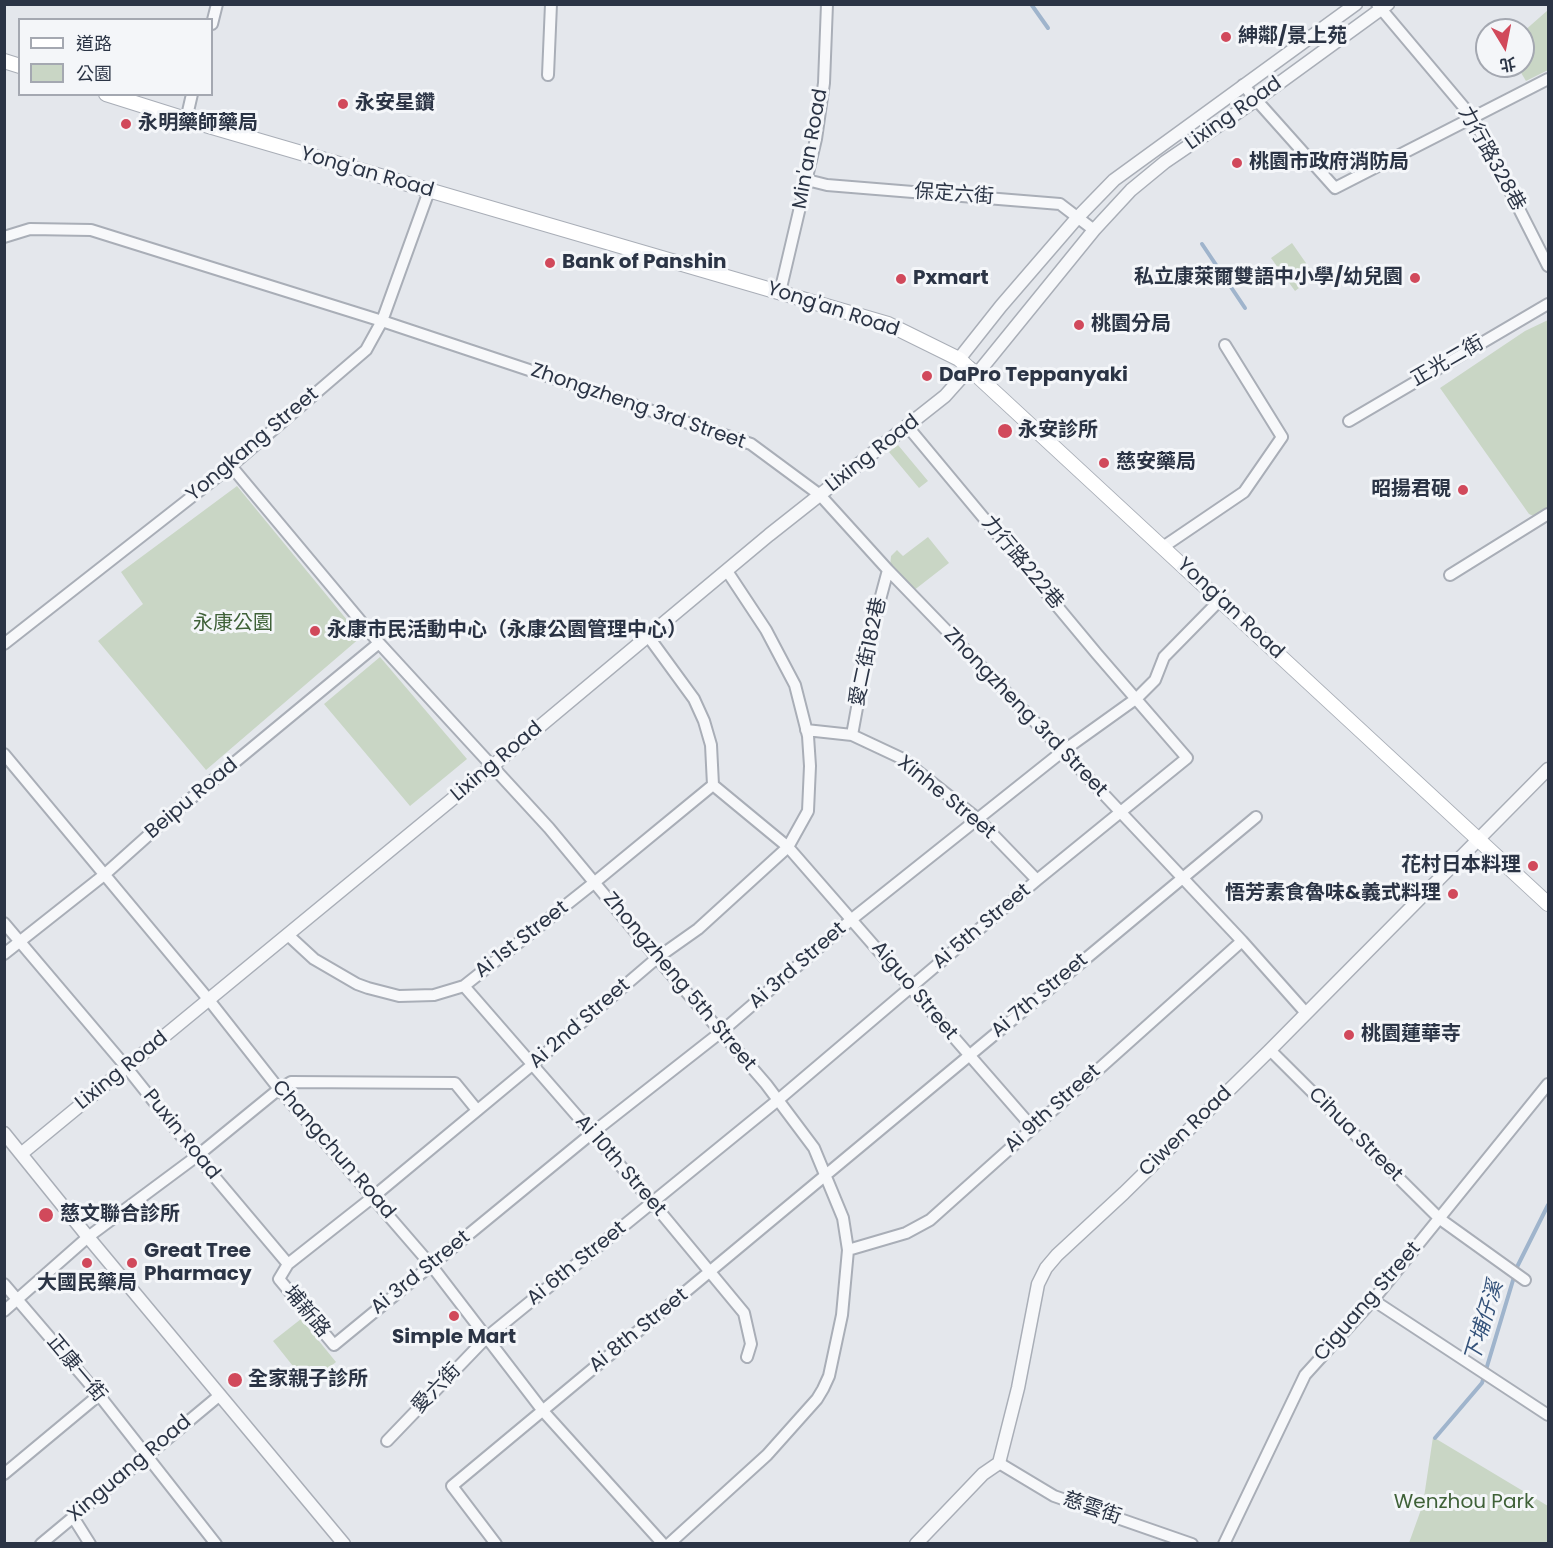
<!DOCTYPE html>
<html>
<head>
<meta charset="utf-8">
<style>
	body { margin:0 }
	#map { position:relative; width:1553px; height:1548px; overflow:hidden; background:#e4e7ec; font-family:Poppins,"Noto Sans TC",sans-serif }
	canvas { display:block }
	.frame { position:absolute; inset:0; border:6px solid #2b3445; pointer-events:none }
	.legend { position:absolute; left:18px; top:18px; width:195px; height:78px; box-sizing:border-box; background:#f4f6f9; border:2px solid #a4a8b1; margin:0; padding:8px 10px; list-style:none; font-size:18px; color:#2b3445 }
	.legend li { display:flex; align-items:center; gap:12px; height:30px }
	.legend b { width:30px; border:2px solid #a4a8b1 }
	.north { position:absolute; left:1475px; top:18px; width:60px; height:60px; box-sizing:border-box; background:#f4f6f9; border:2px solid #a4a8b1; border-radius:50%; rotate:170deg; font-size:16px; font-weight:700; line-height:24px; text-align:center; color:#2b3445 }
	.north::after { content:''; display:block; margin:auto; width:21px; height:27px; background:#d1495b; clip-path:polygon(50% 0,100% 100%,50% 72%,0 100%) }
</style>
</head>
<body>
<div id="map">
<canvas width="1553" height="1548"></canvas>
<div class="frame"></div>
<ul class="legend">
<li><b style="height:8px;background:#fff"></b>道路</li>
<li><b style="height:16px;background:#c9d6c5"></b>公園</li>
</ul>
<div class="north">北</div>
</div>
<script>
const ctx = document.querySelector('canvas').getContext('2d');
ctx.lineJoin = 'round';
function paint(path, color) { ctx.fillStyle = color; ctx.fill(path, 'evenodd'); }
const poly = rows => new Path2D(rows.map(r => 'M' + r).join(''));
function stroke(path, color, width, dash) { ctx.strokeStyle = color; ctx.lineWidth = width; ctx.lineCap = dash ? 'butt' : 'round'; ctx.setLineDash(dash || []); ctx.stroke(path); }
function label(font, color, halo, rows, align = 'center') {
  ctx.font = font + ' Poppins,"Noto Sans TC",sans-serif'; ctx.lineWidth = 6; ctx.setLineDash([]); ctx.textBaseline = 'middle'; ctx.strokeStyle = halo; ctx.fillStyle = color; for (const [text, x, y, turn = 0] of rows) {
    ctx.save(); ctx.translate(x, y); ctx.rotate((+turn || 0) * Math.PI / 180); ctx.textAlign = isNaN(turn) ? turn : align; if (halo) ctx.strokeText(text, 0, 0); ctx.fillText(text, 0, 0); ctx.restore();
  }
}
paint(poly([
	[1548,10,1548,70,1526,81,1517,66,1523,66,1523,32],
	[1292,243,1315,276,1295,291,1271,258],
	[1548,320,1548,508,1536,517,1529,514,1440,388,1525,331],
	[898,445,928,481,919,488,889,452],
	[237,486,361,637,206,770,98,641,143,604,121,572],
	[928,537,949,563,913,591,890,567,891,556,897,550,903,556],
	[380,657,467,759,410,806,324,704],
	[301,1319,336,1362,308,1385,273,1341],
	[1433,1437,1548,1506,1548,1543,1409,1543,1423,1504]
]), '#c9d6c5');
stroke(poly([
	[1031,4,1048,28],
	[1202,244,1245,308],
	[1435,1438,1482,1383,1517,1267,1548,1205]
]), '#9fb4cc', 4);
const minor = poly([
	[1377,4,1473,118,1548,266],
	[212,24,217,4],
	[548,75,551,4],
	[1243,85,1335,188,1548,79],
	[186,120,192,94],
	[807,180,827,185,1060,204,1094,230],
	[4,237,30,229,91,230,382,321,751,444,820,495,888,570,1063,751,1242,941,1306,1013],
	[780,292,816,139,824,83,827,4],
	[1349,421,1548,304],
	[231,466,379,643,549,828,657,958,766,1084,814,1148,843,1218,848,1250,842,1315,829,1376,823,1389,817,1399,767,1455,669,1544],
	[1163,547,1244,492,1282,437,1225,345],
	[727,571,766,630,795,685,808,736,810,766,808,811,788,847,698,929,657,958,532,1065,373,1197,288,1264,279,1279,334,1345,591,1134,721,1032,852,919,1063,751,1137,698,1155,680,1164,657,1220,600],
	[1450,575,1548,514],
	[4,644,231,466,366,350,382,321,429,191],
	[806,730,852,735,901,758,978,819,1037,880],
	[852,735,870,637,888,570],
	[4,754,209,1000,279,1089,431,1265,543,1411,663,1544],
	[713,785,788,847,1032,1127],
	[4,923,127,1068,197,1156,288,1264],
	[288,935,314,959,357,984,368,988,399,996,434,995,464,986,595,882,713,785,711,745,704,721,694,699,648,636],
	[4,954,104,875,171,815,379,643],
	[464,986,652,1202,744,1313,751,1344,747,1357],
	[1270,1050,1440,1219,1525,1280],
	[848,1250,906,1233,930,1220,1242,941],
	[4,1284,99,1395,216,1544],
	[1373,1300,1548,1415],
	[4,1311,88,1237,197,1156,279,1089,291,1082,455,1083,477,1110],
	[387,1441,487,1337,778,1100,1037,880,1187,758,1097,654,908,427],
	[999,1463,1054,1496,1192,1544],
	[4,1474,99,1395],
	[73,1517,90,1544],
	[41,1544,220,1395],
	[496,1544,452,1486,1256,817],
	[1224,1544,1305,1375,1373,1300,1548,1084]
]);
const tertiary = poly([
	[959,359,1001,306,1077,218,1114,180,1356,4],
	[977,374,1094,230,1131,190,1165,162,1256,100,1388,4],
	[4,1133,88,1237,344,1544],
	[21,1154,484,773,769,535,945,396,970,368],
	[916,1544,983,1474,999,1463,1018,1388,1038,1284,1046,1268,1057,1255,1124,1193,1270,1050,1548,769]
]);
const secondary = poly([
	[4,61,20,66],
	[106,94,195,122,888,324,959,359,1548,904]
]);
stroke(minor, '#a9aeb7', 14);
stroke(tertiary, '#a9aeb7', 15);
stroke(secondary, '#a9aeb7', 16);
stroke(minor, '#f7f8fa', 10);
stroke(tertiary, '#f7f8fa', 12);
stroke(secondary, '#fff', 14);
for (const [x, y, r, color] of [
	[1226,37,6,"#d1495b"],
	[343,104,6,"#d1495b"],
	[126,124,6,"#d1495b"],
	[1237,163,6,"#d1495b"],
	[550,263,6,"#d1495b"],
	[1415,278,6,"#d1495b"],
	[901,279,6,"#d1495b"],
	[1079,325,6,"#d1495b"],
	[927,376,6,"#d1495b"],
	[1005,431,8,"#d1495b"],
	[1104,463,6,"#d1495b"],
	[1463,490,6,"#d1495b"],
	[315,631,6,"#d1495b"],
	[1533,866,6,"#d1495b"],
	[1453,894,6,"#d1495b"],
	[1349,1035,6,"#d1495b"],
	[46,1215,8,"#d1495b"],
	[87,1263,6,"#d1495b"],
	[132,1263,6,"#d1495b"],
	[454,1316,6,"#d1495b"],
	[235,1380,8,"#d1495b"]
]) { const dot = new Path2D(); dot.arc(x, y, r, 0, 2 * Math.PI); ctx.fillStyle = color; ctx.fill(dot); stroke(dot, '#f4f6f9', 2); }
label('bold 20px', '#2b3445', '#f4f6f9', [
	["紳鄰/景上苑",1238,37],
	["永安星鑽",355,104],
	["永明藥師藥局",138,124],
	["桃園市政府消防局",1249,163],
	["Bank of Panshin",562,263],
	["私立康萊爾雙語中小學/幼兒園",1403,278,"right"],
	["Pxmart",913,279],
	["桃園分局",1091,325],
	["DaPro Teppanyaki",939,376],
	["永安診所",1018,431],
	["慈安藥局",1116,463],
	["昭揚君硯",1451,490,"right"],
	["永康市民活動中心（永康公園管理中心）",327,631],
	["花村日本料理",1521,866,"right"],
	["悟芳素食魯味&義式料理",1441,894,"right"],
	["桃園蓮華寺",1361,1035],
	["慈文聯合診所",60,1215],
	["Great Tree",144,1252],
	["Pharmacy",144,1275],
	["大國民藥局",87,1284,"center"],
	["Simple Mart",454,1338,"center"],
	["全家親子診所",248,1380]
], 'left');
label('20px', '#2b3445', '#f4f6f9', [
	["Lixing Road",1234,114,-35],
	["Min'an Road",811,149,-80],
	["力行路328巷",1491,159,61],
	["Yong'an Road",367,173,16],
	["保定六街",954,195,4],
	["Yong'an Road",833,310,18],
	["正光二街",1448,362,-30],
	["Zhongzheng 3rd Street",638,407,19],
	["Yongkang Street",253,445,-40],
	["Lixing Road",873,454,-38],
	["力行路222巷",1022,563,50],
	["Yong'an Road",1230,609,43],
	["愛二街182巷",869,652,-78],
	["Zhongzheng 3rd Street",1025,713,46],
	["Lixing Road",497,762,-40],
	["Xinhe Street",946,798,39],
	["Beipu Road",192,799,-40],
	["Ai 5th Street",982,927,-40],
	["Ai 1st Street",522,940,-38],
	["Ai 3rd Street",798,966,-41],
	["Zhongzheng 5th Street",679,982,50],
	["Aiguo Street",914,991,50],
	["Ai 7th Street",1040,996,-40],
	["Ai 2nd Street",580,1024,-41],
	["Lixing Road",122,1071,-39],
	["Ai 9th Street",1053,1109,-42],
	["Ciwen Road",1186,1132,-44],
	["Puxin Road",181,1135,51],
	["Cihua Street",1355,1135,45],
	["Changchun Road",333,1150,49],
	["Ai 10th Street",620,1166,49],
	["Ai 6th Street",577,1264,-39],
	["Ai 3rd Street",421,1273,-39],
	["Ciguang Street",1368,1302,-49],
	["埔新路",306,1312,50],
	["Ai 8th Street",639,1331,-39],
	["正康一街",76,1369,50],
	["愛六街",437,1389,-46],
	["Xinguang Road",130,1469,-40],
	["慈雲街",1092,1509,19]
]);
label('20px', '#3f6138', '#f4f6f9', [
	["永康公園",233,624],
	["Wenzhou Park",1464,1503]
]);
label('italic 21px', '#34527a', '#f4f6f9', [
	["下埔仔溪",1485,1322,-73]
]);
</script>
</body>
</html>
